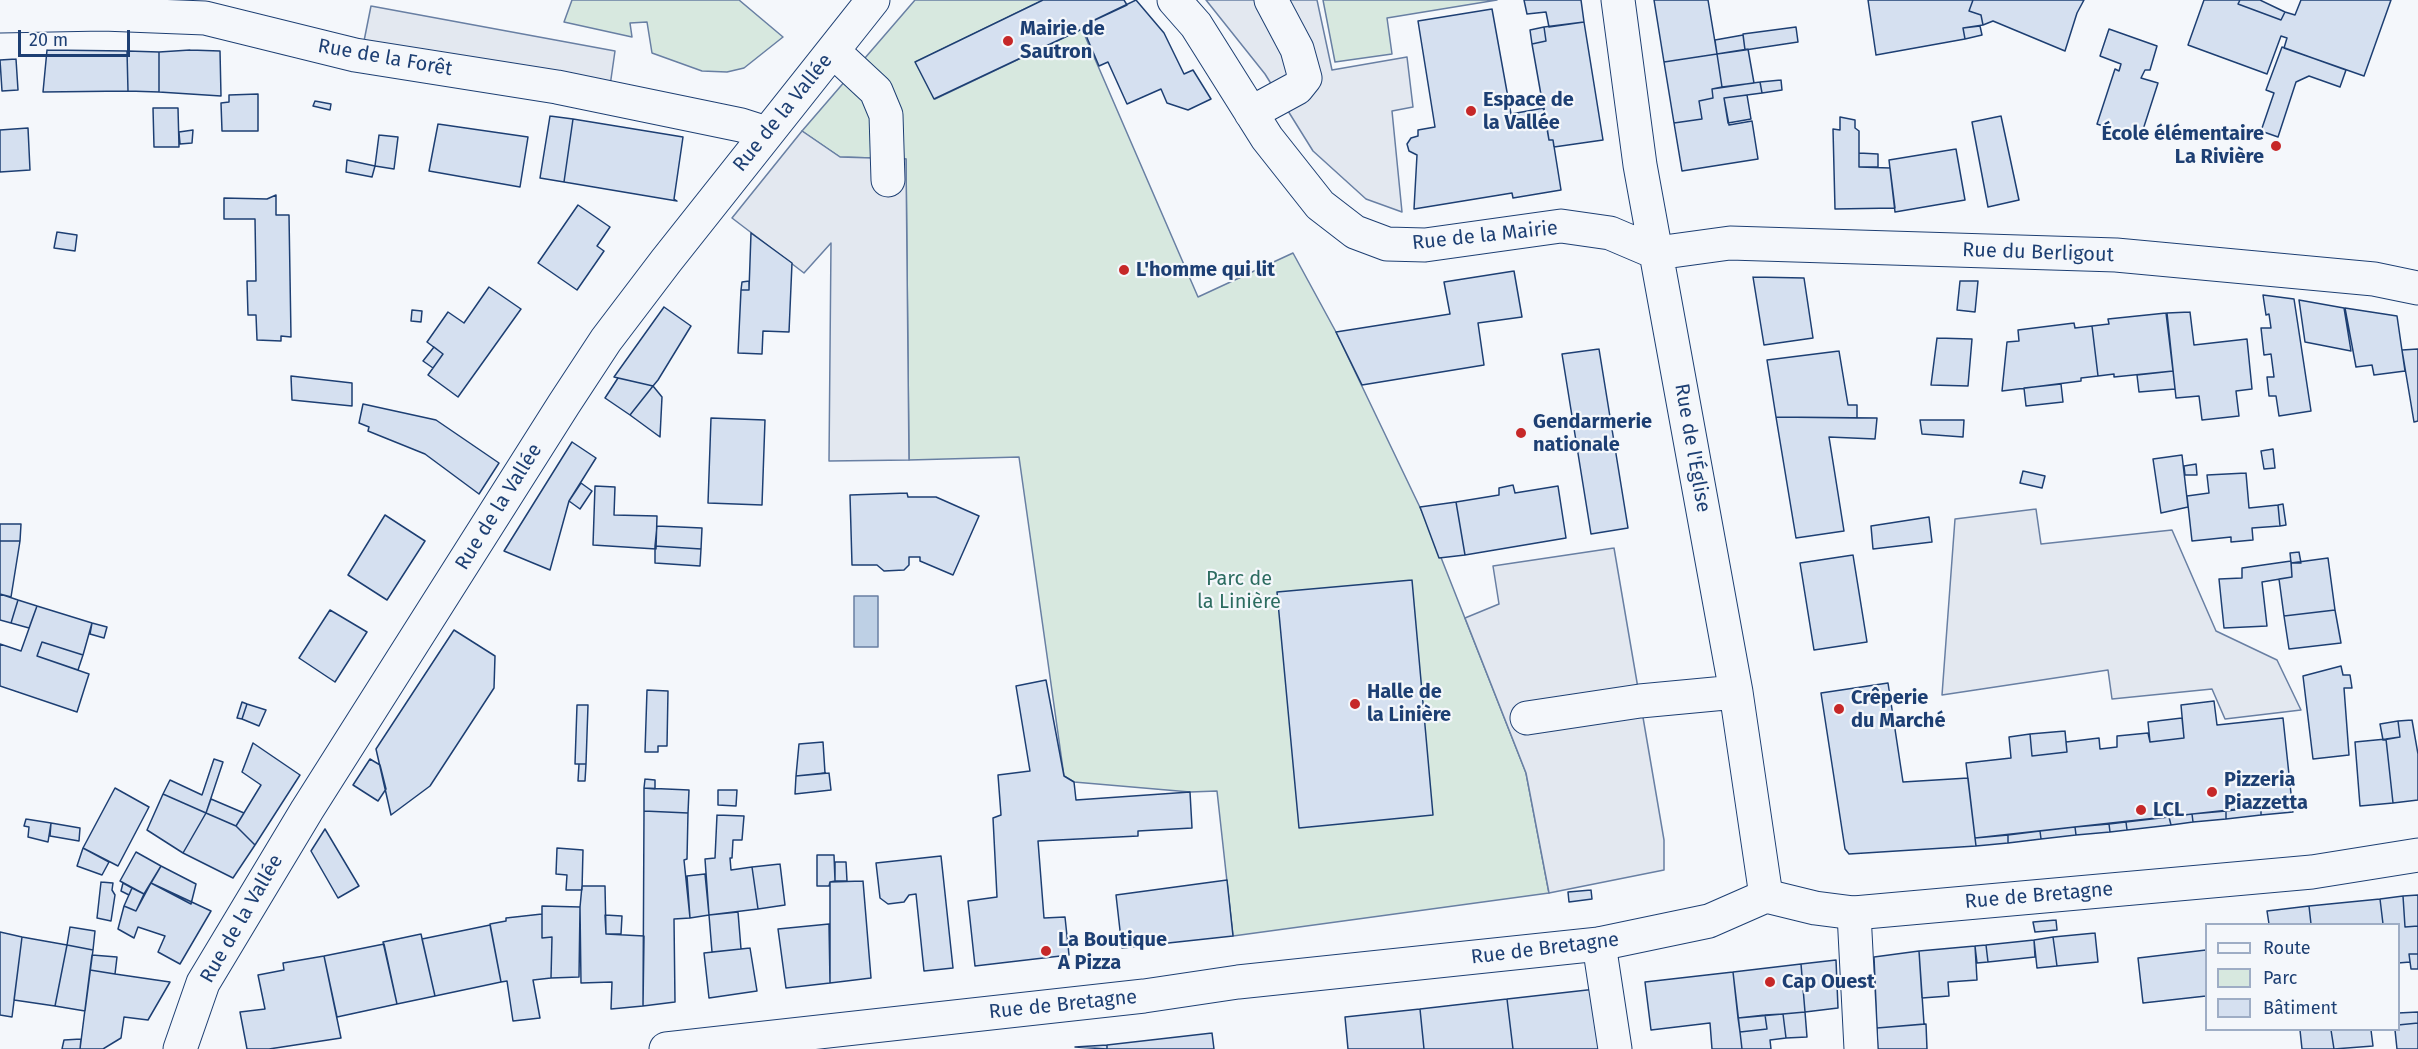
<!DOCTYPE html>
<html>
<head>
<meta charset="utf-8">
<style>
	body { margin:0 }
	#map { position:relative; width:2418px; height:1049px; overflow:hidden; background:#f4f7fb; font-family:"Fira Sans",sans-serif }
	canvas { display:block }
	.legend { position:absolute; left:2205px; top:923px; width:195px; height:108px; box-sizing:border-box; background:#f4f7fb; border:2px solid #9eadc5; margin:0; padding:8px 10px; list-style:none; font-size:18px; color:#1d3f73 }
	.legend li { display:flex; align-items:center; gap:12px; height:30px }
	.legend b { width:30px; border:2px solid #9eadc5 }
	.scale { position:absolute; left:18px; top:30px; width:112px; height:27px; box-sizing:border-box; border:3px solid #1d3f73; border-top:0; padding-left:8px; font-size:18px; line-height:21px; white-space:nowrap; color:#1d3f73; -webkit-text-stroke:4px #f4f7fb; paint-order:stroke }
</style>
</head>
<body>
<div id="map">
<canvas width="2418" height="1049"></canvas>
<ul class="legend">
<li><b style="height:8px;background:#f4f7fb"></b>Route</li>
<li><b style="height:16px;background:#d7e8df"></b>Parc</li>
<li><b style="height:16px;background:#d5e0f0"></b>Bâtiment</li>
</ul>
<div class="scale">20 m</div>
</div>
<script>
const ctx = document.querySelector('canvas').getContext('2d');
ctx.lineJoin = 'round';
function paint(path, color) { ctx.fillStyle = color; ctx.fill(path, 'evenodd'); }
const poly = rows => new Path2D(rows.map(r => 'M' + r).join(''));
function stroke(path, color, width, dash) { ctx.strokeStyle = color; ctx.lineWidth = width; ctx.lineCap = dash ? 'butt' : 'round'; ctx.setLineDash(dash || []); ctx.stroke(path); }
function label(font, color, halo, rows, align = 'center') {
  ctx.font = font + ' "Fira Sans",sans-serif'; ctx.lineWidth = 4.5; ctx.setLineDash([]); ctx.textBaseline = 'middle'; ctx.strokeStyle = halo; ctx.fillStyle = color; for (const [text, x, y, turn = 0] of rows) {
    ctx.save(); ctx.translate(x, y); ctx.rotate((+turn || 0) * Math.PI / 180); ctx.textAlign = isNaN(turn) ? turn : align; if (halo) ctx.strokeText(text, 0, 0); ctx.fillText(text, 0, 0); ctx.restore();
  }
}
const green = poly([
	[572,0,739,0,783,37,744,68,727,72,702,71,652,53,647,22,630,23,632,37,564,22,572,0],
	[915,0,1043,0,916,62,935,99,1082,29,1198,297,1293,253,1336,332,1427,522,1526,773,1549,893,1233,936,1217,791,1190,792,1074,782,1064,776,1019,457,909,460,906,159,840,157,802,131,915,0],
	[1323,0,1497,0,1387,18,1392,54,1335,62,1323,0]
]);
paint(green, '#d7e8df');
stroke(green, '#687fa3', 1.5);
const parking = poly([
	[1206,0,1317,0,1332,70,1407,57,1413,107,1392,111,1402,212,1366,199,1313,151,1265,74,1206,0],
	[371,6,615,51,610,86,364,41,371,6],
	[802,131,840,157,906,159,909,460,829,461,831,243,804,273,732,218,802,131],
	[2036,509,2041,544,2172,530,2216,631,2277,660,2301,710,2225,719,2212,689,2112,699,2108,670,1942,695,1955,519,2036,509],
	[1614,548,1664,840,1664,870,1549,893,1526,773,1465,618,1499,604,1493,566,1614,548]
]);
paint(parking, '#e3e8f0');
stroke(parking, '#687fa3', 1.5);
const water = poly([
	[854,596,878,596,878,647,854,647,854,596]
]);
paint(water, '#bed0e5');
stroke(water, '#687fa3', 1.5);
const building = poly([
	[1043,0,1124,0,1127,5,1082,26,1082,29,934,99,915,62,1043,0],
	[1136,0,1164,33,1184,74,1193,70,1211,99,1188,110,1167,103,1161,89,1127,104,1108,62,1099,66,1082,26,1136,0],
	[1524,0,1581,0,1584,22,1549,27,1546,12,1527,14,1524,0],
	[1654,0,1708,0,1717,54,1664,62,1654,0],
	[1868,0,1973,0,1969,11,1981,15,1983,25,1963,28,1965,39,1876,55,1868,0],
	[1973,0,2084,0,2077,13,2065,51,1993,21,1983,25,1981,15,1969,11,1973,0],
	[2204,0,2240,0,2238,4,2281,20,2285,12,2295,15,2301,0,2391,0,2364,76,2284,48,2287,38,2281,36,2267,74,2188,45,2204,0],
	[2240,0,2260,0,2285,12,2281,20,2238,4,2240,0],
	[1492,9,1511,114,1544,108,1549,140,1553,140,1561,190,1513,198,1512,193,1414,209,1417,155,1409,151,1407,144,1411,138,1418,136,1418,130,1435,127,1418,21,1492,9],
	[1584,22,1603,140,1554,147,1553,140,1549,140,1532,44,1546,41,1544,27,1584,22],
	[1980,26,1982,35,1965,39,1963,28,1980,26],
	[1544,27,1546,41,1532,44,1530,30,1544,27],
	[1796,27,1798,42,1745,50,1743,34,1796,27],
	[2109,29,2157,46,2150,70,2145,70,2141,78,2158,83,2140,139,2097,124,2115,69,2119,71,2121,64,2100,56,2109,29],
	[1743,35,1745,50,1717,54,1715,40,1743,35],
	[2282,47,2346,70,2340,87,2309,76,2296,82,2278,137,2261,131,2274,93,2266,90,2282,47],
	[1748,49,1754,83,1722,87,1717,54,1748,49],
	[47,50,127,51,128,91,43,92,47,50],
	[190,50,220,51,221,96,159,92,159,52,190,50],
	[127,51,159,52,159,92,128,91,127,51],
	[1717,54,1722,87,1712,89,1713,98,1699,101,1702,119,1674,123,1664,62,1717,54],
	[16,59,18,90,2,91,0,60,16,59],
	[1781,80,1782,90,1762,93,1760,82,1781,80],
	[1760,82,1762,93,1724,98,1729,125,1752,121,1758,159,1682,171,1674,123,1702,119,1699,101,1713,98,1712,89,1760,82],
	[258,94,258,131,222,131,221,103,229,102,229,95,258,94],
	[1747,95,1751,119,1728,123,1724,98,1747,95],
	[315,101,331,104,330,110,313,106,315,101],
	[153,108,178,108,179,147,154,147,153,108],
	[550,116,573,119,564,182,540,178,550,116],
	[2001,116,2019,200,1988,207,1972,122,2001,116],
	[1840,117,1855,120,1855,128,1859,131,1859,167,1890,168,1895,208,1835,209,1833,129,1840,130,1840,117],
	[573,119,683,137,674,199,677,201,564,182,573,119],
	[438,124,528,137,520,187,429,171,438,124],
	[28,128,30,170,0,172,0,130,28,128],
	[193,130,192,143,180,144,179,132,193,130],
	[379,135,398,137,394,169,375,166,379,135],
	[1956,149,1965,200,1895,212,1889,160,1956,149],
	[1859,153,1878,154,1878,167,1859,167,1859,153],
	[347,160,375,166,372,177,346,172,347,160],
	[276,195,276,215,289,215,291,337,281,336,281,341,257,340,256,315,248,315,247,281,256,281,255,219,224,219,224,198,267,199,276,195],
	[578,205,610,227,597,246,604,251,577,290,538,263,578,205],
	[57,232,77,235,75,251,54,248,57,232],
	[751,233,792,263,789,332,763,331,762,354,738,353,741,290,749,290,751,233],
	[1514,271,1522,317,1478,323,1484,365,1362,385,1336,332,1450,314,1444,282,1514,271],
	[1753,277,1804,278,1813,338,1764,345,1753,277],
	[749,281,749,290,741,290,742,282,749,281],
	[1960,281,1978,281,1975,312,1957,310,1960,281],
	[489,287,521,309,458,397,428,375,443,354,427,342,448,312,464,323,489,287],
	[2263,295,2294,299,2311,411,2279,416,2276,396,2269,396,2267,377,2274,377,2271,354,2264,355,2261,328,2271,328,2269,314,2266,315,2263,295],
	[2299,300,2344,308,2351,351,2305,342,2299,300],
	[664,307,691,326,658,380,653,386,614,377,664,307],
	[2345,308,2397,316,2405,371,2374,375,2372,365,2356,367,2345,308],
	[412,310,422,311,421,322,411,321,412,310],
	[2190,312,2194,345,2247,339,2252,389,2236,391,2239,416,2202,420,2199,396,2176,398,2167,313,2190,312],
	[2166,313,2173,371,2114,377,2114,374,2098,376,2092,326,2109,324,2108,319,2166,313],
	[2074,323,2075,328,2092,326,2098,376,2081,378,2081,381,2002,391,2007,342,2019,341,2018,330,2074,323],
	[1937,338,1972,339,1968,386,1931,385,1937,338],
	[434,347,443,354,433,368,423,361,434,347],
	[1599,349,1628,528,1591,534,1562,354,1599,349],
	[2418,349,2418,421,2414,422,2402,350,2418,349],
	[1839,351,1848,405,1857,405,1857,418,1776,417,1767,360,1839,351],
	[2173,371,2175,389,2139,392,2137,375,2173,371],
	[291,376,352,383,352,406,292,400,291,376],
	[618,378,653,386,630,415,605,398,618,378],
	[2061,384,2063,402,2026,406,2024,388,2061,384],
	[653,386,662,397,660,437,630,415,653,386],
	[363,404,436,420,499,463,479,494,425,454,368,431,369,427,359,423,363,404],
	[1776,417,1877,418,1875,439,1829,437,1844,531,1796,538,1776,417],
	[711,418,765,420,762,505,708,503,711,418],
	[1920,420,1964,420,1963,437,1922,434,1920,420],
	[572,442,596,458,569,501,550,570,504,551,572,442],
	[2273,449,2275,468,2264,469,2261,451,2273,449],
	[2182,455,2188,507,2161,513,2153,459,2182,455],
	[2196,464,2197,475,2185,475,2184,466,2196,464],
	[2023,471,2045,476,2042,488,2020,483,2023,471],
	[2246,473,2249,508,2278,505,2280,526,2252,528,2253,540,2231,542,2231,537,2192,541,2187,496,2209,493,2207,475,2246,473],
	[581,483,592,491,580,509,569,501,581,483],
	[1513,485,1515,493,1558,486,1566,538,1465,555,1456,502,1499,495,1499,488,1513,485],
	[595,486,615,487,614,515,657,516,656,549,593,545,595,486],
	[907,493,908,497,936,497,979,516,953,575,920,561,920,557,909,557,909,565,904,570,884,571,877,565,852,565,850,495,907,493],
	[1456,502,1465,555,1439,558,1420,507,1456,502],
	[2283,504,2286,525,2280,526,2278,505,2283,504],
	[385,515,425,541,387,600,348,575,385,515],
	[1929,517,1932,542,1873,549,1871,526,1929,517],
	[0,524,21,524,20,541,0,541,0,524],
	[657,526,702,528,701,549,655,546,657,526],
	[0,541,20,541,11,597,0,594,0,541],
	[655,546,701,549,700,566,655,563,655,546],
	[2299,552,2301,563,2291,563,2290,553,2299,552],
	[1853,555,1867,642,1814,650,1800,563,1853,555],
	[2328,558,2335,610,2284,616,2279,579,2292,577,2291,563,2328,558],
	[2291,561,2292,577,2262,582,2267,626,2224,628,2219,579,2242,578,2242,568,2291,561],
	[1412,580,1433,815,1299,828,1277,592,1412,580],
	[0,594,18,600,11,623,0,620,0,594],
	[18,600,37,606,29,628,11,623,18,600],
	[37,606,92,623,83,655,42,642,37,656,89,674,77,712,0,686,0,644,21,651,37,606],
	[330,610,367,632,335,682,299,658,330,610],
	[2335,610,2341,643,2289,649,2284,616,2335,610],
	[92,623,107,627,104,638,90,634,92,623],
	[454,630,495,656,494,688,430,786,391,815,376,749,454,630],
	[42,642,83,655,78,670,37,656,42,642],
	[2341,666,2343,675,2350,675,2352,688,2344,688,2349,755,2313,759,2303,676,2341,666],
	[1046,680,1064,776,1074,782,1076,800,1190,792,1192,828,1138,831,1138,836,1038,841,1044,918,1065,917,1069,955,975,966,968,901,997,897,993,818,1001,815,998,775,1030,771,1016,686,1046,680],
	[1888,683,1903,782,1968,778,1976,846,1849,854,1845,849,1821,693,1888,683],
	[647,690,668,691,667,746,658,746,658,752,645,752,647,690],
	[2214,701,2217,725,2283,718,2292,803,1975,838,1966,763,2011,758,2009,737,2030,734,2032,756,2067,752,2066,742,2099,738,2100,749,2117,747,2117,736,2148,733,2150,742,2184,738,2181,705,2214,701],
	[242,702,247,704,242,719,237,718,242,702],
	[247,704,266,710,259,726,242,719,247,704],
	[577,705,588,705,586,764,575,764,577,705],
	[2182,718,2184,738,2150,742,2148,722,2182,718],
	[2412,720,2418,754,2418,800,2393,803,2386,739,2400,737,2398,721,2412,720],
	[2398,721,2400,737,2383,740,2380,724,2398,721],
	[2065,731,2067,752,2032,756,2030,734,2065,731],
	[2386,739,2393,803,2360,806,2355,742,2386,739],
	[823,742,825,773,796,776,799,744,823,742],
	[253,743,300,775,255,845,236,826,261,785,242,772,253,743],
	[214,759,223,762,206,813,163,794,170,780,202,795,214,759],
	[370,759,380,765,386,789,378,801,353,785,370,759],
	[579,764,586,764,585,781,578,781,579,764],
	[829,773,831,790,795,794,796,776,829,773],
	[645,779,655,780,655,789,644,788,645,779],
	[115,788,149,807,118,866,83,848,115,788],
	[644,788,689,790,688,813,644,811,644,788],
	[718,790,737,790,736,806,718,805,718,790],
	[163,794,206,813,183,853,147,830,163,794],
	[211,799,244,813,236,826,206,813,211,799],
	[2292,803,2293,812,2261,815,2261,807,2292,803],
	[2261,807,2261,815,2226,819,2226,811,2261,807],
	[644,811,688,813,687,859,684,860,690,918,674,919,675,1002,643,1006,644,811],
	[2226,811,2226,819,2193,822,2192,814,2226,811],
	[206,813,236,826,255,845,233,878,183,853,206,813],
	[2192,814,2193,822,2171,825,2169,817,2192,814],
	[717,815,744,816,742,840,733,840,732,858,730,858,731,870,752,867,758,909,709,915,705,859,715,858,717,815],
	[2169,817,2171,825,2127,830,2126,822,2169,817],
	[26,819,51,823,48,842,28,837,29,827,24,826,26,819],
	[2126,822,2127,830,2110,832,2109,824,2126,822],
	[51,823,80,828,79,841,50,836,51,823],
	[2109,824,2110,832,2076,835,2075,827,2109,824],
	[2075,827,2076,835,2041,839,2040,831,2075,827],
	[325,829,359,886,338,898,311,851,325,829],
	[2040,831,2041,839,2008,843,2008,835,2040,831],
	[2008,835,2008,843,1976,846,1975,838,2008,835],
	[83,848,109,862,102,875,77,866,83,848],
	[557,848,583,850,582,890,566,890,567,875,556,874,557,848],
	[136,852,161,866,144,894,120,881,136,852],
	[817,855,834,855,835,881,830,882,829,886,817,886,817,855],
	[941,856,953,968,924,971,916,894,909,895,904,902,888,904,880,898,876,863,941,856],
	[835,862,846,862,847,881,835,881,835,862],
	[780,864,785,905,758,909,752,867,780,864],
	[161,866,196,884,191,904,151,883,161,866],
	[705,874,709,915,690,918,687,876,705,874],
	[1227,880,1233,936,1122,948,1116,895,1227,880],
	[863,881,871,978,830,983,830,882,863,881],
	[101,882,113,883,112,890,115,895,111,921,97,918,101,882],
	[123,883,132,888,129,895,121,891,123,883],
	[151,883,211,911,180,964,158,952,165,936,138,927,134,938,118,929,124,906,136,911,151,883],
	[582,886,605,886,606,934,644,936,643,1006,611,1009,612,982,581,983,580,907,582,886],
	[132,888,144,894,136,911,124,906,132,888],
	[1591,890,1592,899,1569,902,1568,892,1591,890],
	[2418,895,2418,926,2405,927,2403,896,2418,895],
	[2403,896,2405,927,2418,926,2418,954,2409,954,2410,962,2398,963,2398,924,2383,924,2380,899,2403,896],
	[2380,899,2383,924,2311,924,2309,906,2380,899],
	[542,906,580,907,579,977,551,978,552,937,542,938,542,906],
	[2309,906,2311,924,2269,924,2267,911,2309,906],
	[738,912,741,949,712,952,709,915,738,912],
	[542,914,542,938,552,937,551,978,533,980,540,1018,513,1021,507,981,501,982,490,924,506,921,506,918,542,914],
	[605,915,622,916,621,934,606,934,605,915],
	[2056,920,2057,930,2035,932,2033,922,2056,920],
	[829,924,830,983,786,988,778,929,829,924],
	[490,925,501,982,435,996,422,939,490,925],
	[70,927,95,931,93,950,67,945,70,927],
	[0,932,22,937,12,1017,0,1015,0,932],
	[2095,933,2098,962,2057,966,2053,937,2095,933],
	[421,934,435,996,397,1004,383,942,421,934],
	[22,937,67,945,55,1006,14,1000,22,937],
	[2053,937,2057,966,2037,968,2034,940,2053,937],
	[2034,940,2035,957,1988,962,1986,945,2034,940],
	[384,944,397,1004,337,1017,324,956,384,944],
	[67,945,93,950,85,1011,55,1006,67,945],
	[1986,945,1988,962,1977,963,1975,946,1986,945],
	[1975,946,1977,980,1948,982,1949,996,1922,998,1919,951,1975,946],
	[750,948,757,991,709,998,704,953,750,948],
	[2206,950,2206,996,2143,1003,2138,958,2206,950],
	[1919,951,1924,1024,1877,1028,1874,957,1919,951],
	[2409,954,2418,954,2418,969,2411,969,2409,954],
	[92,955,117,957,115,974,90,970,92,955],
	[324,956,341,1038,269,1049,247,1049,240,1012,265,1009,258,975,284,970,283,963,324,956],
	[1836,960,1838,1008,1805,1012,1801,964,1836,960],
	[1801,964,1805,1012,1738,1018,1733,972,1801,964],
	[90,970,115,974,170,982,148,1020,124,1017,121,1038,103,1049,80,1049,90,970],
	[1733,972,1742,1049,1712,1049,1710,1023,1651,1030,1645,982,1733,972],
	[1596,989,1602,1049,1513,1049,1507,999,1596,989],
	[1507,999,1513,1049,1424,1049,1420,1009,1507,999],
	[1420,1009,1424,1049,1348,1049,1345,1017,1420,1009],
	[1805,1012,1807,1037,1786,1038,1783,1014,1805,1012],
	[2418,1012,2418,1023,2398,1025,2398,1013,2418,1012],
	[1783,1014,1786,1038,1770,1040,1771,1049,1742,1049,1740,1032,1767,1029,1765,1015,1783,1014],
	[1765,1015,1767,1029,1740,1032,1738,1018,1765,1015],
	[2418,1023,2418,1049,2397,1049,2395,1030,2398,1030,2398,1025,2418,1023],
	[1926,1024,1927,1049,1878,1049,1877,1028,1926,1024],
	[2300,1030,2331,1030,2334,1049,2302,1049,2300,1030],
	[2331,1030,2371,1030,2373,1046,2334,1049,2331,1030],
	[1212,1033,1214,1049,1107,1049,1107,1045,1212,1033],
	[81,1039,80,1049,62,1049,64,1040,81,1039],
	[1107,1045,1107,1049,1075,1047,1107,1045]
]);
paint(building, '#d5e0f0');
stroke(building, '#1d3f73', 1.5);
const minor = poly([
	[1174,0,1196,25,1267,138,1320,205,1355,232,1387,244,1425,245,1561,226,1610,233,1657,253],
	[1618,0,1640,165,1736,692,1766,896],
	[0,16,103,14,205,18,355,55,557,87,741,125,766,133],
	[833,51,876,91,886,115,888,180],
	[1251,113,1297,88,1305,78,1297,49,1271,0],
	[1657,253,1730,243,2116,255,2374,279,2418,288],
	[1527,718,1640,701,1736,692],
	[1854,913,1861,1049],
	[1599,944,1615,1049],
	[180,1049,203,983,307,810,564,404,606,340,666,261,873,0]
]);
const major = poly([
	[666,1049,1144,996,1238,982,1599,944,1709,921,1766,896,1815,908,1854,913,2312,872,2418,855]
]);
stroke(minor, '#1d3f73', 35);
stroke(major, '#1d3f73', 35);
stroke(minor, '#f4f7fb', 33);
stroke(major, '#f4f7fb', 33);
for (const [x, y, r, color] of [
	[1008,41,6,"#c62828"],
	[1471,111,6,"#c62828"],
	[2276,146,6,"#c62828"],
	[1124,270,6,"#c62828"],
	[1521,433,6,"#c62828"],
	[1355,704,6,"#c62828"],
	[1839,709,6,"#c62828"],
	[2212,792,6,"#c62828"],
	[2141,810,6,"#c62828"],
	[1046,951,6,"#c62828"],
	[1770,982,6,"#c62828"]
]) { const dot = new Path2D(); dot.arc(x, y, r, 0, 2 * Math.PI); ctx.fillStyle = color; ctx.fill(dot); stroke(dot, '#f4f7fb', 2); }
label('bold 20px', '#1d3f73', '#f4f7fb', [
	["Mairie de",1020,29],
	["Sautron",1020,52],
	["Espace de",1483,100],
	["la Vallée",1483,123],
	["École élémentaire",2264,134,"right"],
	["La Rivière",2264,157,"right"],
	["L'homme qui lit",1136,270],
	["Gendarmerie",1533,422],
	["nationale",1533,445],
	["Halle de",1367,692],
	["la Linière",1367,715],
	["Crêperie",1851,698],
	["du Marché",1851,721],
	["Pizzeria",2224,780],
	["Piazzetta",2224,803],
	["LCL",2153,810],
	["La Boutique",1058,940],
	["A Pizza",1058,963],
	["Cap Ouest",1782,982]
], 'left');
label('20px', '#1d3f73', '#f4f7fb', [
	["Rue de la Forêt",385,58,10],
	["Rue de la Vallée",783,113,-51],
	["Rue de la Mairie",1485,236,-6],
	["Rue du Berligout",2038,253,2],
	["Rue de l'Église",1692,448,80],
	["Rue de la Vallée",499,507,-58],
	["Rue de Bretagne",2039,896,-5],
	["Rue de la Vallée",242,919,-60],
	["Rue de Bretagne",1545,949,-7],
	["Rue de Bretagne",1063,1005,-6]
]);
label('20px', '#2c6c60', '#f4f7fb', [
	["Parc de",1239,579],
	["la Linière",1239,602]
]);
</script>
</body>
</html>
